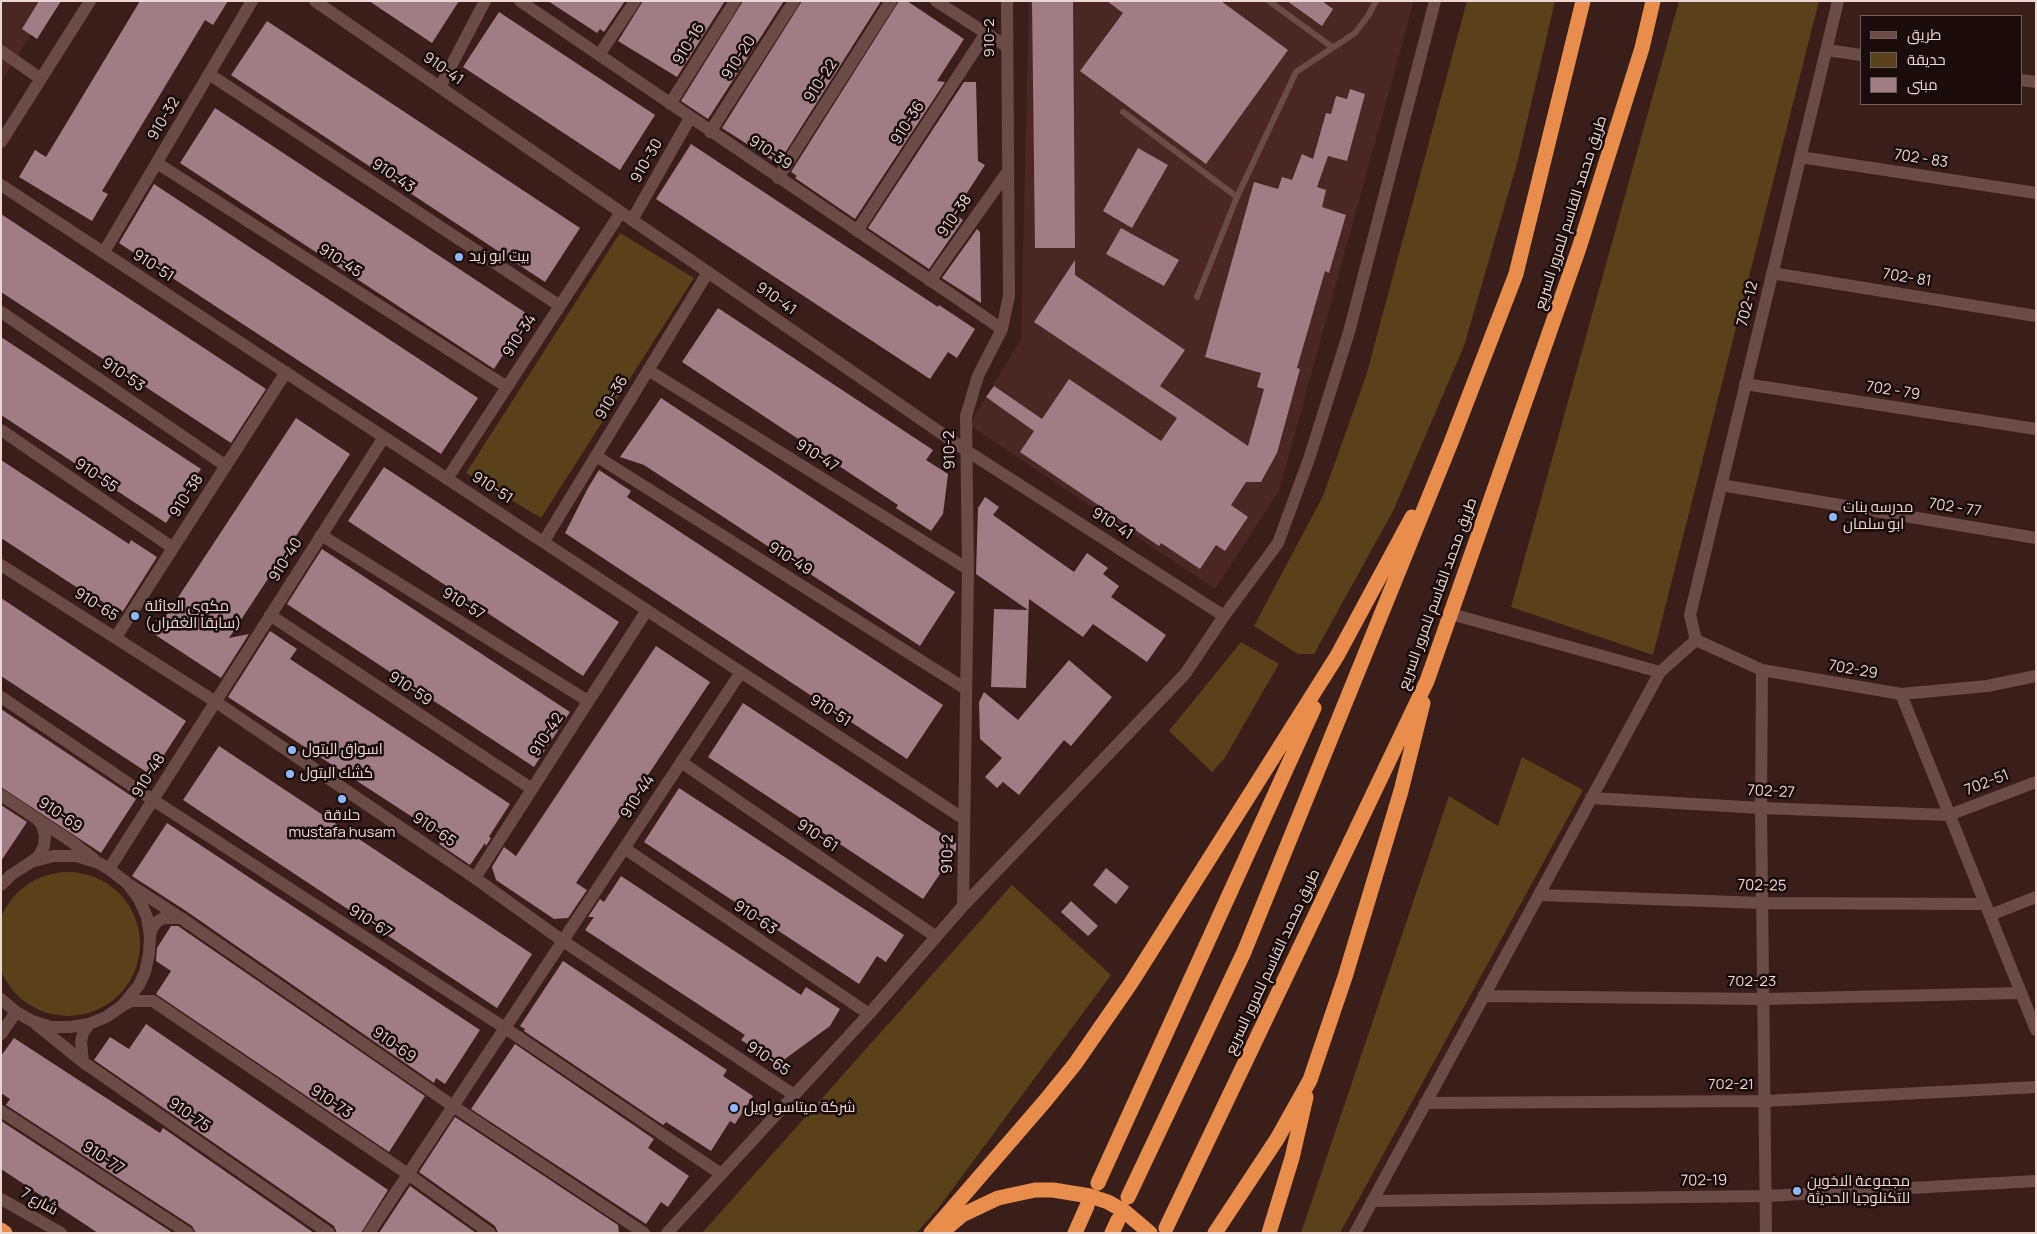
<!DOCTYPE html>
<html>
<head>
<meta charset="utf-8">
<style>
	body { margin:0 }
	#map { position:relative; width:2037px; height:1234px; overflow:hidden; background:#3a1e1a; font-family:Manrope,Cairo,sans-serif }
	canvas { display:block }
	.frame { position:absolute; inset:0; border:2px solid #ebd7d4; pointer-events:none }
	.legend { position:absolute; left:1860px; top:15px; width:162px; height:90px; box-sizing:border-box; background:#190c0a; border:1px solid #6d5d5b; margin:0; padding:6px 9px; list-style:none; font-size:15px; color:#ebd7d4 }
	.legend li { display:flex; align-items:center; gap:10px; height:25px }
	.legend b { width:25px; border:1px solid #6d5d5b }
</style>
</head>
<body>
<div id="map">
<canvas width="2037" height="1234"></canvas>
<div class="frame"></div>
<ul class="legend">
<li><b style="height:6px;background:#6b4b46"></b>طريق</li>
<li><b style="height:14px;background:#594219"></b>حديقة</li>
<li><b style="height:14px;background:#a07c85"></b>مبنى</li>
</ul>
</div>
<script>
const ctx = document.querySelector('canvas').getContext('2d');
ctx.lineJoin = 'round';
function paint(path, color) { ctx.fillStyle = color; ctx.fill(path, 'evenodd'); }
const poly = rows => new Path2D(rows.map(r => 'M' + r).join(''));
function stroke(path, color, width, dash) { ctx.strokeStyle = color; ctx.lineWidth = width; ctx.lineCap = dash ? 'butt' : 'round'; ctx.setLineDash(dash || []); ctx.stroke(path); }
function label(font, color, halo, rows, align = 'center') {
  ctx.font = font + ' Manrope,Cairo,sans-serif'; ctx.lineWidth = 5; ctx.setLineDash([]); ctx.textBaseline = 'middle'; ctx.strokeStyle = halo; ctx.fillStyle = color; for (const [text, x, y, turn = 0] of rows) {
    ctx.save(); ctx.translate(x, y); ctx.rotate((+turn || 0) * Math.PI / 180); ctx.textAlign = isNaN(turn) ? turn : align; if (halo) ctx.strokeText(text, 0, 0); ctx.fillText(text, 0, 0); ctx.restore();
  }
}
paint(poly([
	[1,1,52,1,1,82],
	[1029,1,1414,1,1279,491,1215,589,969,425,1021,339]
]), '#4a2723');
paint(poly([
	[1467,1,1555,1,1518,160,1464,346,1393,511,1314,654,1298,654,1254,626,1323,496,1366,376],
	[1679,1,1819,1,1653,655,1511,607],
	[620,233,694,278,541,518,466,473],
	[1241,642,1279,664,1224,759,1212,772,1169,731],
	[1522,757,1583,790,1340,1233,1301,1233,1449,796,1498,826],
	'-4 944a72 72 0 1 1 144 0a72 72 0 1 1-144 0Z',
	[1012,885,1111,975,937,1210,916,1233,702,1233]
]), '#594219');
paint(poly([
	[39,1,61,1,37,39,22,29],
	[140,1,228,1,213,25,205,20,102,191,108,194,92,221,19,177,35,150,46,157],
	[369,1,459,1,432,43],
	[548,1,625,1,604,32,600,29,597,33],
	[643,1,725,1,677,77,618,41],
	[743,1,784,1,708,119,681,101],
	[802,1,881,1,778,164,722,128],
	[899,1,907,1,964,39,937,81,945,82,855,219,795,178,797,176,791,172],
	[1032,1,1073,1,1075,248,1035,248],
	[1107,1,1221,1,1288,50,1206,164,1080,71,1123,13],
	[1287,1,1322,1,1333,9,1322,26],
	[499,12,655,115,620,170,463,67],
	[267,21,580,228,545,282,231,75],
	[964,82,976,82,978,161,985,165,954,213,963,220,929,269,868,228],
	[1350,89,1365,94,1347,161,1328,156,1317,187,1326,190,1322,207,1346,215,1329,273,1325,271,1297,368,1300,369,1277,453,1261,482,1246,482,1231,505,1248,517,1225,551,1216,545,1200,569,1161,543,1159,546,1020,452,1034,431,986,397,994,386,1042,419,1069,379,1161,441,1177,418,1034,322,1075,260,1075,275,1185,350,1160,386,1248,446,1264,389,1257,387,1261,373,1205,357,1254,182,1278,189,1282,177,1292,180,1302,154,1313,159,1326,113,1331,114,1336,96,1347,99],
	[215,108,529,315,494,369,180,163],
	[691,144,938,307,939,305,975,329,957,358,948,352,930,379,656,199],
	[1138,148,1168,165,1132,228,1103,211],
	[154,184,478,398,441,454,119,243],
	[1,214,266,389,231,443,1,292],
	[1121,228,1179,260,1164,286,1106,254],
	[977,229,980,232,981,303,942,278],
	[718,308,933,450,926,460,948,474,943,514,931,531,896,508,898,505,682,362],
	[1,337,201,469,166,523,1,415],
	[661,398,955,592,920,646,644,465,620,457],
	[296,418,350,454,229,638,249,634,221,678,154,634],
	[1,460,129,544,131,540,157,557,123,611,118,612,91,594,90,596,1,538],
	[384,467,619,622,583,676,348,521],
	[599,470,631,491,627,497,943,705,907,759,565,533,588,488],
	[985,497,999,507,993,515,1074,572,1087,553,1108,568,1103,574,1119,586,1111,597,1166,635,1147,662,1093,624,1083,637,1029,599,1026,688,991,687,994,609,1028,610,976,574,978,508],
	[322,549,570,712,534,767,287,604],
	[1,598,186,721,151,775,1,676],
	[270,631,297,649,290,659,510,804,490,835,489,837,491,838,486,846,485,843,470,865,439,844,443,837,228,697],
	[656,646,710,682,576,883,587,890,568,918,554,919,496,880,492,867,504,847,516,856],
	[1069,660,1112,697,1071,746,1064,740,1019,795,1003,782,997,788,985,777,1002,758,980,739,979,702,984,692,1018,720],
	[743,703,956,843,956,850,923,899,708,757],
	[1,709,136,799,101,853,1,787],
	[219,746,532,954,497,1008,183,800],
	[679,788,904,935,886,962,877,956,859,984,644,842],
	[1,805,27,822,1,861],
	[167,823,480,1030,445,1084,436,1078,434,1083,186,911,132,876],
	[1106,868,1129,887,1116,904,1093,885],
	[621,876,801,995,806,987,840,1009,830,1026,778,1064,741,1040,745,1035,585,930,594,917,588,917,600,899,604,902],
	[1071,901,1098,926,1088,936,1061,912],
	[171,926,178,926,425,1096,389,1152,156,994,171,971,156,961,157,948],
	[563,961,727,1070,723,1076,753,1096,735,1124,730,1121,711,1151,666,1122,663,1125,524,1031,525,1029,520,1026],
	[146,1024,388,1190,361,1233,337,1233,334,1226,94,1060,110,1037,129,1049],
	[14,1038,160,1133,163,1128,314,1233,196,1233,192,1226,6,1105,10,1099,1,1093,1,1056],
	[515,1044,654,1139,648,1148,689,1176,668,1207,661,1202,646,1224,471,1109],
	[455,1117,618,1225,619,1233,498,1233,495,1226,419,1172],
	[1,1121,173,1233,98,1233,86,1225,1,1169],
	[410,1186,476,1233,379,1233]
]), '#a07c85');
stroke(poly([
	[1269,1,1332,47],
	[1123,112,1237,197],
	[1197,297,1237,197,1296,72,1355,33,1368,16,1376,1]
]), '#6b4b46', 6);
stroke(poly([
	[315,1,967,451,1224,616],
	[520,1,1002,329],
	[936,1,1006,46],
	[1838,1,1690,615,1696,640,1762,670,1901,694,1987,686,2036,676],
	[1827,50,1861,55],
	[1,51,41,79],
	[599,55,635,1],
	[209,74,560,306],
	[2021,80,2036,82],
	[440,87,485,1],
	[670,104,735,1],
	[710,132,794,1],
	[1,142,90,1],
	[1800,157,2036,193],
	[157,163,507,387],
	[778,178,891,1],
	[1,185,964,819],
	[632,220,690,118],
	[857,231,986,33],
	[104,252,252,1],
	[1772,273,2036,316],
	[930,281,1008,171],
	[1,312,226,466],
	[648,370,968,569],
	[1745,384,2036,429],
	[1,430,173,548],
	[596,456,966,689],
	[447,479,621,212],
	[1721,485,2036,538],
	[321,535,588,701],
	[544,541,708,272],
	[1,565,216,702,475,878,563,941,794,1095],
	[1451,614,1660,672],
	[270,615,532,789],
	[116,637,286,372],
	[1762,670,1761,808,1766,1233],
	[1901,694,2036,1030],
	[1,697,153,800,505,1028,721,1174],
	[681,762,935,936],
	[1,795,72,842,94,859],
	[1591,798,1761,808,1949,815,2036,782],
	[624,848,869,1014],
	[31,862,39,856,44,846,45,836,42,825,37,819],
	[109,869,384,437],
	[475,878,647,610],
	[127,883,181,918,453,1106,644,1233],
	[1,885,11,875,31,862,53,856,76,856,99,863,109,869,127,883,139,899,147,917,150,936,149,954,145,972,139,985,122,1006,106,1017,89,1024,70,1027,51,1027,32,1021,16,1012,1,999],
	[1539,895,1762,903,1985,904],
	[963,906,968,569,966,416,978,376,1002,329,1009,296,1007,1],
	[1990,915,2036,897],
	[150,936,152,928,157,922,163,918,181,918],
	[1483,996,1763,999,2021,993],
	[122,1006,131,1001,153,1001,408,1174,490,1233],
	[36,1024,83,1062,329,1233],
	[1,1034,16,1012],
	[83,1062,81,1042,83,1033,89,1024],
	[1425,1103,1765,1101,2036,1087],
	[1,1111,188,1233],
	[1,1199,61,1233],
	[1372,1201,1766,1196,2036,1181],
	[369,1233,741,672],
	[667,1233,869,1014,963,906,1185,674,1224,616,1278,543,1309,459,1349,332,1435,1],
	[1355,1233,1660,672,1696,640]
]), '#6b4b46', 12);
stroke(poly([
	[1098,1183,1314,708],
	[1128,1197,1244,952,1450,445,1516,274,1583,1],
	[1166,1228,1427,681,1579,248,1642,48,1653,1],
	[1,1230,5,1233],
	[931,1233,1045,1101,1075,1064,1131,983,1337,656,1412,517],
	[941,1233,962,1215,998,1198,1035,1190,1053,1190,1090,1196,1108,1202,1124,1211,1150,1233],
	[1075,1233,1087,1206],
	[1112,1233,1118,1220],
	[1215,1233,1277,1139,1310,1080,1345,977,1401,791,1423,703],
	[1269,1233,1292,1158,1306,1097]
]), '#e98d4c', 15);
for (const [x, y, r, color] of [
	[459,257,5,"#90b8fd"],
	[1833,517,5,"#90b8fd"],
	[135,616,5,"#90b8fd"],
	[292,750,5,"#90b8fd"],
	[290,774,5,"#90b8fd"],
	[342,799,5,"#90b8fd"],
	[734,1108,5,"#90b8fd"],
	[1797,1191,5,"#90b8fd"]
]) { const dot = new Path2D(); dot.arc(x, y, r, 0, 2 * Math.PI); ctx.fillStyle = color; ctx.fill(dot); stroke(dot, '#190c0a', 2); }
label('15px', '#ebd7d4', '#190c0a', [
	["910-2",990,38,-90],
	["910-16",689,44,-58],
	["910-20",739,58,-57],
	["910-41",443,69,35],
	["910-22",821,81,-57],
	["910-32",164,119,-59],
	["910-36",908,123,-57],
	["910-39",770,153,34],
	["702 - 83",1921,159,9],
	["910-30",647,161,-60],
	["910-43",393,176,34],
	["طريق محمد القاسم للمرور السريع",1571,213,-72],
	["910-38",955,216,-55],
	["910-45",340,261,33],
	["910-51",153,266,33],
	["702- 81",1907,278,9],
	["910-41",776,299,35],
	["702-12",1748,304,-76],
	["910-34",520,336,-57],
	["910-53",123,375,34],
	["702 - 79",1893,391,9],
	["910-36",612,398,-59],
	["910-2",950,450,-91],
	["910-47",817,456,32],
	["910-55",96,476,34],
	["910-51",492,488,33],
	["910-38",187,496,-57],
	["702 - 77",1955,508,9],
	["910-41",1112,524,33],
	["910-49",790,559,32],
	["910-40",286,560,-58],
	["طريق محمد القاسم للمرور السريع",1438,594,-70],
	["910-57",463,604,32],
	["910-65",96,605,32],
	["702-29",1853,670,10],
	["910-59",410,689,34],
	["910-51",830,711,33],
	["910-42",547,735,-57],
	["910-48",149,776,-58],
	["702-51",1987,783,-21],
	["702-27",1771,792,3],
	["910-44",638,797,-57],
	["910-69",60,815,34],
	["910-65",434,830,34],
	["910-61",817,836,34],
	["910-2",948,854,-89],
	["702-25",1762,886,1],
	["910-63",755,918,34],
	["910-67",370,922,33],
	["طريق محمد القاسم للمرور السريع",1273,962,-65],
	["702-23",1752,982],
	["910-69",394,1045,35],
	["910-65",768,1059,34],
	["702-21",1731,1085],
	["910-73",331,1102,34],
	["910-75",189,1115,35],
	["910-77",103,1158,33],
	["702-19",1704,1181,-1],
	["شارع 7",39,1202,29]
]);
label('15px', '#ebd7d4', '#190c0a', [
	["بيت ابو زيد",469,257],
	["مدرسه بنات",1843,508],
	["ابو سلمان",1843,525],
	["مكوى العائلة",145,607],
	["(سابقاً الغفران)",145,624],
	["اسواق البتول",302,750],
	["كشك البتول",300,774],
	["حلاقة",342,816,"center"],
	["mustafa husam",342,833,"center"],
	["شركة ميتاسو اويل",744,1108],
	["مجموعة الاخوين",1807,1182],
	["للتكنلوجيا الحديثة",1807,1199]
], 'left');
</script>
</body>
</html>
